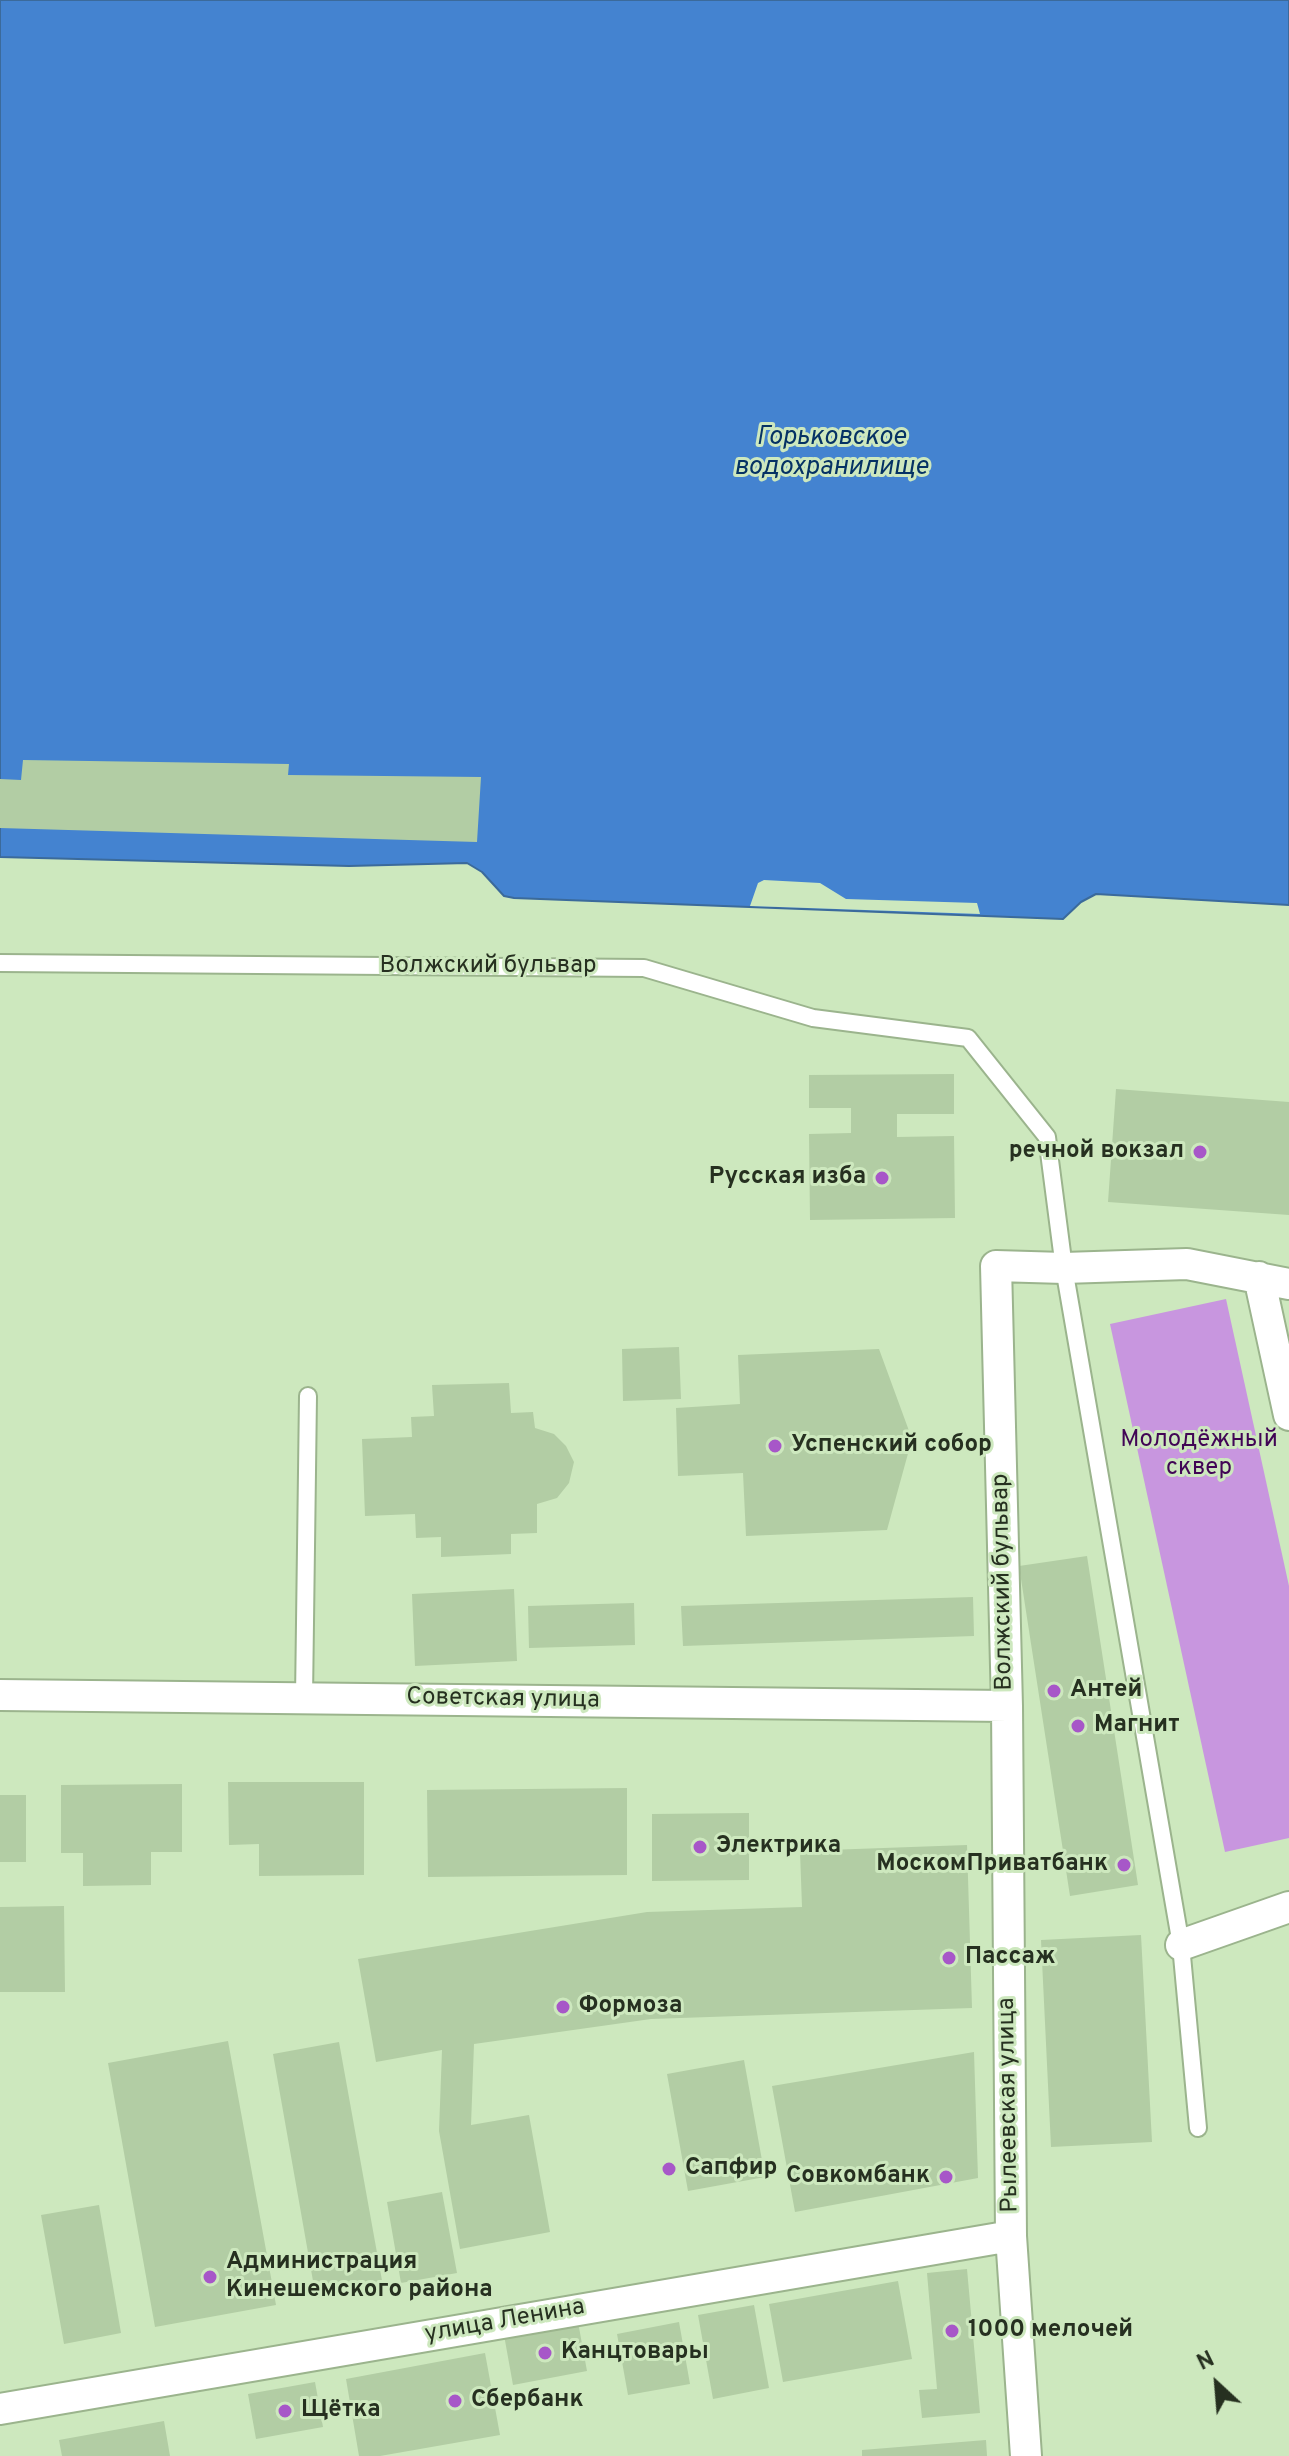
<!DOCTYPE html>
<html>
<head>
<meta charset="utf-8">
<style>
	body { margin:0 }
	#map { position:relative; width:1289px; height:2456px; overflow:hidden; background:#cde8be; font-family:Overpass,sans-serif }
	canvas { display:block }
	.north { position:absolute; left:1177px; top:2344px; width:80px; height:80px; -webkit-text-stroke:6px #cde8be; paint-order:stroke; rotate:334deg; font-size:22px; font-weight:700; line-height:32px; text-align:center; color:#263020 }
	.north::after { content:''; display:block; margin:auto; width:28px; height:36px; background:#263020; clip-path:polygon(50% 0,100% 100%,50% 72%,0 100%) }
</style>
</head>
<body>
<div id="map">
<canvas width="1289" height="2456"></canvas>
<div class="north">N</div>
</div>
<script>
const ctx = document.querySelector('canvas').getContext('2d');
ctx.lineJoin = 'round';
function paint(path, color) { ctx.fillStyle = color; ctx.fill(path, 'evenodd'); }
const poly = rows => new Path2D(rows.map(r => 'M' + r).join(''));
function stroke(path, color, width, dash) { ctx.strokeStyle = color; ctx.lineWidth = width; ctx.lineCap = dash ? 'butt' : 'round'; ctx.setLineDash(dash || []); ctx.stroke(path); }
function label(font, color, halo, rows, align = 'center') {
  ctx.font = font + ' Overpass,sans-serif'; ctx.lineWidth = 6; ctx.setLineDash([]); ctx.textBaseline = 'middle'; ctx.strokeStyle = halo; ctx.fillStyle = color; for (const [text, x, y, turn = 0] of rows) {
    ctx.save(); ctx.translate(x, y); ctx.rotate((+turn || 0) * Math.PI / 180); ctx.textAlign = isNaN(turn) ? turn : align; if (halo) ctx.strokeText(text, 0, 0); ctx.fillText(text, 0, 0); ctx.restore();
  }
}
paint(poly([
	[1226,1299,1289,1586,1289,1838,1225,1852,1110,1324]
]), '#c896df');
const water = poly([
	[0,0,1289,0,1289,905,1096,894,1081,902,1063,919,514,898,504,896,482,872,467,863,349,866,0,857,0,0]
]);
paint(water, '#4483d0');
stroke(water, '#3b6a9b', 2);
paint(poly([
	[764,880,820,883,846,899,977,903,980,914,750,906,758,883]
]), '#cde8be');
paint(poly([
	[23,760,289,764,288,775,481,777,477,842,0,828,0,779,21,780],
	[954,1074,954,1114,897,1114,897,1137,954,1136,955,1218,810,1220,809,1134,851,1133,851,1108,809,1108,809,1075],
	[1116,1089,1289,1102,1289,1215,1108,1202],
	[679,1347,681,1399,623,1401,622,1349],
	[879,1349,912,1439,887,1530,746,1536,743,1473,678,1476,676,1408,740,1404,738,1355],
	[509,1383,511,1413,533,1412,535,1428,554,1434,566,1446,574,1462,569,1483,557,1498,537,1504,537,1533,511,1534,511,1554,441,1557,441,1537,416,1538,415,1514,365,1516,362,1439,412,1437,411,1417,434,1416,432,1385],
	[1087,1556,1138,1885,1070,1896,1019,1566],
	[514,1589,517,1661,415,1666,412,1594],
	[973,1597,974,1636,683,1646,681,1606],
	[634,1603,635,1645,529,1648,528,1606],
	[228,1782,364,1782,364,1875,259,1876,259,1844,229,1845],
	[182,1784,182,1852,151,1852,151,1885,83,1886,83,1853,61,1853,61,1785],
	[627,1788,627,1875,428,1877,427,1790],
	[0,1795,26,1795,26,1862,0,1862],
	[749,1813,749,1880,652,1881,652,1814],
	[967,1845,972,2008,651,2019,474,2044,471,2125,529,2115,550,2232,460,2249,439,2131,442,2050,376,2062,358,1959,647,1912,802,1907,800,1851],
	[64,1906,65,1992,0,1992,0,1907],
	[1141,1935,1152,2142,1051,2147,1041,1940],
	[228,2041,276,2305,155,2327,108,2063],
	[339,2042,383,2286,316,2298,273,2054],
	[974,2052,978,2178,795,2212,772,2086],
	[744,2060,765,2177,688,2191,667,2074],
	[442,2192,457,2273,401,2283,387,2202],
	[99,2205,121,2333,64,2344,41,2215],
	[967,2269,980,2413,922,2418,919,2390,937,2389,927,2273],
	[898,2281,912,2359,783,2382,769,2304],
	[754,2305,769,2388,713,2399,698,2315],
	[578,2322,587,2371,513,2385,504,2335],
	[679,2322,690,2384,628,2395,617,2334],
	[485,2353,500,2435,380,2456,359,2456,346,2379],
	[315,2382,323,2427,256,2439,248,2394],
	[164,2421,170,2456,62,2456,59,2440],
	[986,2440,987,2456,862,2456,862,2450]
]), '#b2cda4');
const lane = poly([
	[0,963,644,968,813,1018,968,1038,1047,1137,1064,1268,1181,1945,1198,2128],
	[304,1698,308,1396]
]);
const street = poly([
	[1259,1277,1289,1415],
	[0,1695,1007,1706],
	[1181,1945,1289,1907],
	[0,2409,1011,2236],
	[1026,2456,1011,2236,1007,1706,996,1266,1064,1268,1187,1264,1289,1284]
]);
stroke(lane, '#9bb48d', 20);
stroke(street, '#9bb48d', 34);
stroke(lane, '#fff', 16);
stroke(street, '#fff', 30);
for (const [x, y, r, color] of [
	[1200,1152,8,"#a757c8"],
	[882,1178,8,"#a757c8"],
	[775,1446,8,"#a757c8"],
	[1054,1691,8,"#a757c8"],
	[1078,1726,8,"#a757c8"],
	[700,1847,8,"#a757c8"],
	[1124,1865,8,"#a757c8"],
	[949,1958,8,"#a757c8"],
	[563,2007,8,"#a757c8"],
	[669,2169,8,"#a757c8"],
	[946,2177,8,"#a757c8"],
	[210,2277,8,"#a757c8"],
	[952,2331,8,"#a757c8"],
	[545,2353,8,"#a757c8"],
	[455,2401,8,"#a757c8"],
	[285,2411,8,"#a757c8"]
]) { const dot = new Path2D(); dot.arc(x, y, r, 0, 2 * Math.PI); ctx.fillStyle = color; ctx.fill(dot); stroke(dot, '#cde8be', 3); }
label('24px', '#263020', '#cde8be', [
	["Волжский бульвар",488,967],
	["Волжский бульвар",1004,1582,-91],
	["Советская улица",503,1700,1],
	["Рылеевская улица",1010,2105,-91],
	["улица Ленина",505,2322,-10]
]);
label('bold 24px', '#263020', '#cde8be', [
	["речной вокзал",1184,1152,"right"],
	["Русская изба",866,1178,"right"],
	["Успенский собор",791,1446],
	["Антей",1070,1691],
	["Магнит",1094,1726],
	["Электрика",716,1847],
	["МоскомПриватбанк",1108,1865,"right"],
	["Пассаж",965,1958],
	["Формоза",579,2007],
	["Сапфир",685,2169],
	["Совкомбанк",930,2177,"right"],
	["Администрация",226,2263],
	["Кинешемского района",226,2291],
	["1000 мелочей",968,2331],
	["Канцтовары",561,2353],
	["Сбербанк",471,2401],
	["Щётка",301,2411]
], 'left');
label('24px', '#410555', '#cde8be', [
	["Молодёжный",1199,1441],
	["сквер",1199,1469]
]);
label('italic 26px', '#053264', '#cde8be', [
	["Горьковское",831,439],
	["водохранилище",831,469]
]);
</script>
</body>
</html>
